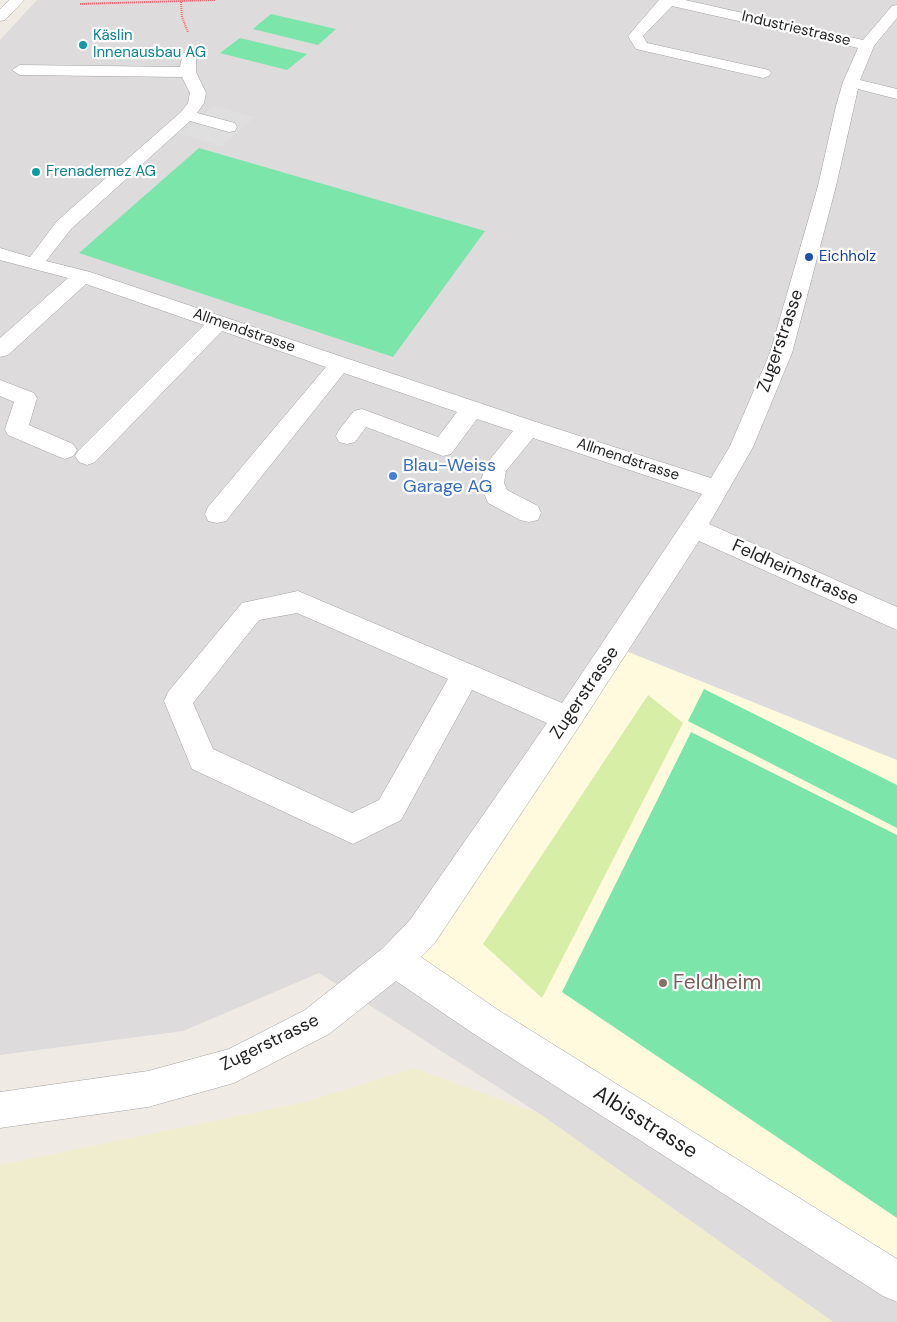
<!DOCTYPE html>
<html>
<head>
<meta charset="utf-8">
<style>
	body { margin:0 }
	canvas { display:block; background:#f0eae4 }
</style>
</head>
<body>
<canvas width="897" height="1322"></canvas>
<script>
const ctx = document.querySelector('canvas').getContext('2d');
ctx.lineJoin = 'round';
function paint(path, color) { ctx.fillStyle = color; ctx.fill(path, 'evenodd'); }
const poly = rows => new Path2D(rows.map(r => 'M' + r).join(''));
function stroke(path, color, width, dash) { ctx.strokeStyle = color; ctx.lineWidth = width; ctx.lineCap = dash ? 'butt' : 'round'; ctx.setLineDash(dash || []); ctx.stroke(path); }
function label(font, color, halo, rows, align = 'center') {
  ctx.font = font + ' "DM Sans",sans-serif'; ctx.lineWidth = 4.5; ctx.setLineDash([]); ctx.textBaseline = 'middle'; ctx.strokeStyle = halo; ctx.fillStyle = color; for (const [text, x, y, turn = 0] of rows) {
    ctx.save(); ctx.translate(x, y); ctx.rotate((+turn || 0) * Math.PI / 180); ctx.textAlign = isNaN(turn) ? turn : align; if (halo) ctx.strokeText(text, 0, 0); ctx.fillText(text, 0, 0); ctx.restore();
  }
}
paint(poly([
	[37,0,897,0,897,1322,833,1322,540,1114,319,973,183,1031,0,1055,0,40]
]), '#dddbdc');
paint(poly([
	[616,647,897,760,897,1282,395,960]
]), '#fff9de');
paint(poly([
	[414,1068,540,1114,833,1322,0,1322,0,1165,305,1102]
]), '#f0edce');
paint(poly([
	[648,695,683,723,542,998,483,944]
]), '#d6eea6');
paint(poly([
	[271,14,336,29,318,45,253,29],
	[240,38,307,54,287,70,220,53],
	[199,148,485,231,393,357,79,253],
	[704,689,897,785,897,828,688,721],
	[691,732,897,835,897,1218,562,992]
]), '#7ce5aa');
paint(poly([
	[214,106,255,117,221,146,179,134]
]), '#dfdfdf');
const minor = poly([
	[9,0,24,0,5,20,0,21,0,9,9,0],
	[659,0,685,0,863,40,892,6,897,5,897,18,874,46,860,80,897,89,897,99,858,89,836,186,792,353,753,447,709,524,897,607,897,630,699,541,578,728,434,944,421,957,498,1010,897,1259,897,1302,883,1296,474,1034,396,981,329,1034,234,1083,148,1107,0,1128,0,1092,148,1071,229,1049,305,1010,383,948,410,920,547,723,472,690,401,820,353,844,192,769,164,701,168,692,242,603,298,591,562,703,702,494,533,438,506,471,504,483,507,490,538,506,541,513,538,520,529,522,520,520,488,503,480,483,487,463,513,431,477,419,451,454,443,456,366,427,355,442,347,444,339,442,336,436,339,430,354,411,362,409,438,437,457,412,344,373,226,521,217,523,208,521,205,514,208,507,326,367,222,331,95,462,87,465,79,462,75,456,79,450,204,325,86,284,8,355,0,357,0,338,68,278,0,260,0,248,30,257,57,221,181,112,188,103,190,93,182,77,20,75,12,70,20,65,180,67,183,53,193,53,196,56,196,72,206,93,204,103,197,113,235,123,237,127,235,131,229,132,190,121,71,229,46,261,90,272,536,422,711,478,730,446,770,353,818,186,836,106,843,82,858,48,672,6,643,36,647,43,769,70,771,73,769,76,763,78,636,49,628,36,659,0],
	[297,613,448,679,379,800,352,813,213,749,193,703,259,620,297,613],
	[0,380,34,393,37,398,29,425,73,444,77,450,73,456,65,459,57,456,8,435,5,429,14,402,0,396,0,380]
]);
stroke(minor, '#a3a3a3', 1);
stroke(poly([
	[181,2,182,17,188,32],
	[80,4,215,0]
]), '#ff6671', 2, [1, 1]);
paint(minor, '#fff');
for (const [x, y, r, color] of [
	[83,45,5,"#0f9aa8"],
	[36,172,5,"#0f9aa8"],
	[809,257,5,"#1a4fb4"],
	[393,476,5,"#3f7fe0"],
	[663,983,5,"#8d6e63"]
]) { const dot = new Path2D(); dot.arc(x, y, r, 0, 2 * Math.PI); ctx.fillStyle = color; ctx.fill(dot); stroke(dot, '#fff', 2); }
label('15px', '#1f1f1f', '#fff', [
	["Industriestrasse",796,29,13],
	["Allmendstrasse",244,331,19],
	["Allmendstrasse",628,460,18]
]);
label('15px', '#0d838f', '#fff', [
	["Käslin",93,36],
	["Innenausbau AG",93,53],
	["Frenademez AG",46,172]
], 'left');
label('15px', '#164399', '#fff', [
	["Eichholz",819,257]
], 'left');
label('18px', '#1f1f1f', '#fff', [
	["Zugerstrasse",781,341,-71],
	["Feldheimstrasse",795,573,24],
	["Zugerstrasse",585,693,-56],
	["Zugerstrasse",270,1043,-26]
]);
label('18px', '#366cbe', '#fff', [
	["Blau-Weiss",403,466],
	["Garage AG",403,487]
], 'left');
label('21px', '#785e54', '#fff', [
	["Feldheim",673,983]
], 'left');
label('21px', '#1f1f1f', '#fff', [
	["Albisstrasse",645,1123,32]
]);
</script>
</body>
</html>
